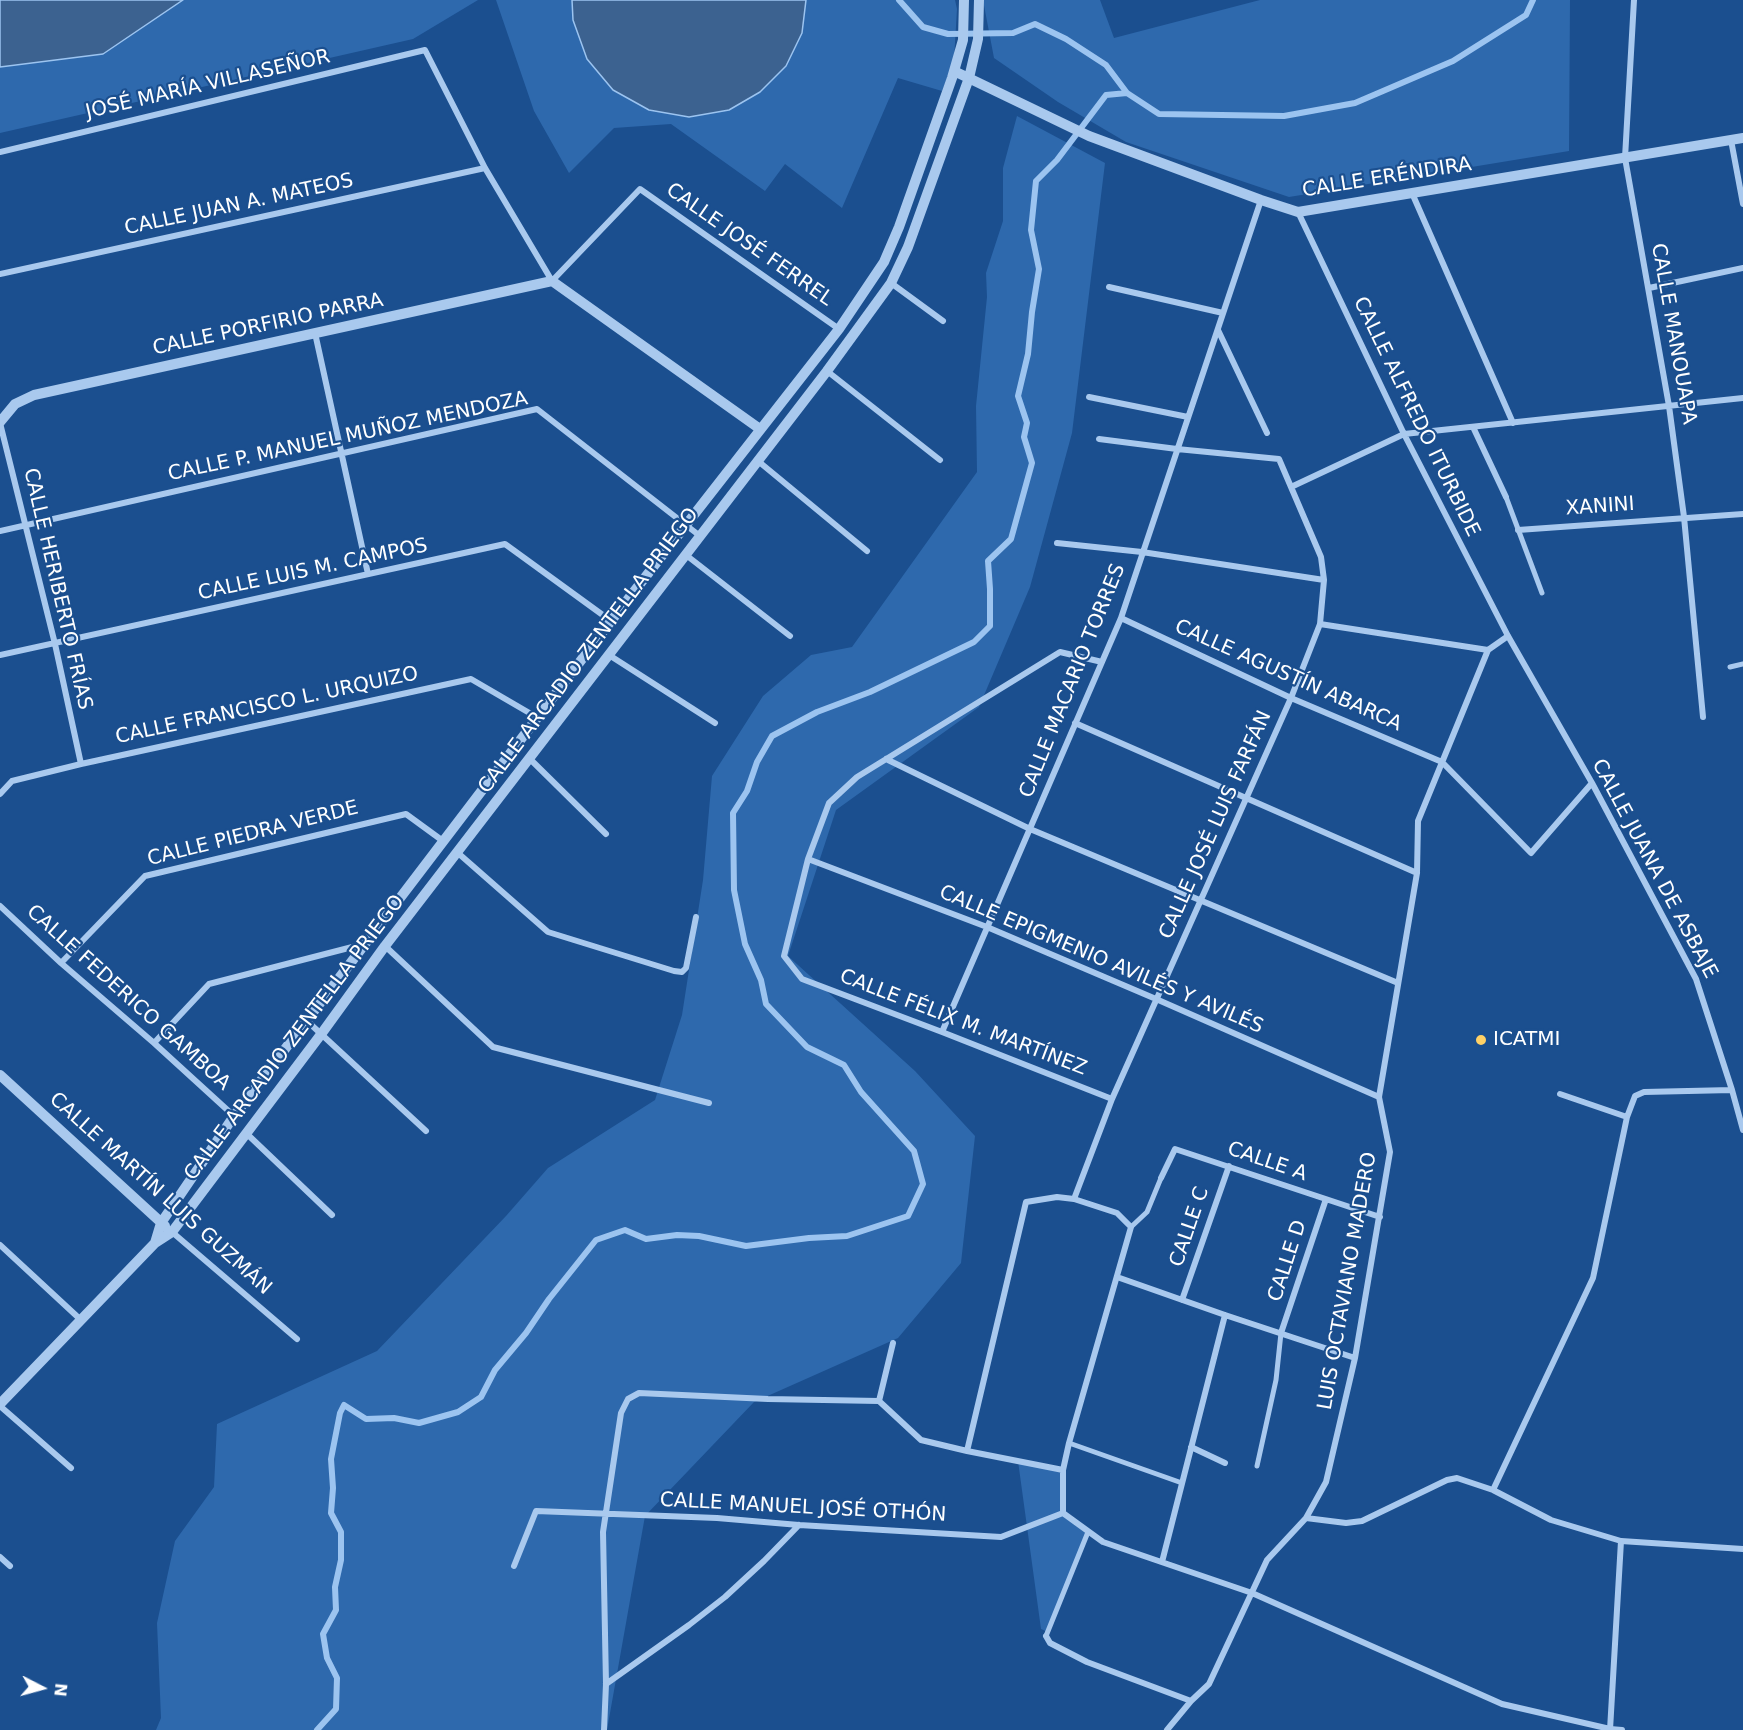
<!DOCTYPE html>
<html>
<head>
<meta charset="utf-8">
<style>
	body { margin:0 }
	#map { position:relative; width:1743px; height:1730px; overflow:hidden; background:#1b4f8f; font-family:"DejaVu Sans",sans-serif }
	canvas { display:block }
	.north { position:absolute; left:12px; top:1658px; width:60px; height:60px; -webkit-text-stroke:4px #1b4f8f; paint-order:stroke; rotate:96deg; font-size:16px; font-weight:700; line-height:24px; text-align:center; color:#fff }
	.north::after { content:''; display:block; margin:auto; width:21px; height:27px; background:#fff; clip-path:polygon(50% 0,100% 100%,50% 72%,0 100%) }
</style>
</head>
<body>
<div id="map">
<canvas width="1743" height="1730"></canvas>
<div class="north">N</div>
</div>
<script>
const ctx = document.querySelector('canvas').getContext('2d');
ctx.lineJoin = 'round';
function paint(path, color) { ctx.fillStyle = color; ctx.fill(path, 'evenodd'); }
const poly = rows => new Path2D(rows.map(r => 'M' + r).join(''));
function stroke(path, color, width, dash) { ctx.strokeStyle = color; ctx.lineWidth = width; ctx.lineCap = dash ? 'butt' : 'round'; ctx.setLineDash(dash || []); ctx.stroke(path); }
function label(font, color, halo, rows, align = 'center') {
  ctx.font = font + ' "DejaVu Sans",sans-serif'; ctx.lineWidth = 4.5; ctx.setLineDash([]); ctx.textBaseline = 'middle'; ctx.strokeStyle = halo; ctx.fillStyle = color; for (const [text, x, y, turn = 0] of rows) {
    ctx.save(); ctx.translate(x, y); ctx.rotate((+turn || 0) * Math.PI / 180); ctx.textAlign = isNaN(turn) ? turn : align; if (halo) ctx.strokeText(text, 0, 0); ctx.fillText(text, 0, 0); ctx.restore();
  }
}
paint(poly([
	[0,0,478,0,413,39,0,133],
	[496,0,955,0,957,9,954,60,942,91,898,78,842,208,785,164,765,191,671,124,614,128,569,173,534,111],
	[983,0,1100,0,1114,38,1260,0,1570,0,1569,151,1289,197,1126,142,1058,102,994,58],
	[1017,116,1105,163,1072,433,1030,587,979,707,836,810,788,956,915,1071,975,1136,961,1263,898,1338,754,1402,645,1516,607,1730,156,1730,161,1718,157,1623,175,1541,214,1487,217,1424,377,1351,506,1216,548,1168,655,1100,682,1015,703,880,712,776,763,696,811,655,852,647,977,472,976,406,987,297,986,273,1003,221,1003,168],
	[1018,1461,1061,1471,1060,1511,1087,1534,1048,1632,1041,1629]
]), '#2e69ad');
const water = poly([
	[0,0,183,0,103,54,0,67,0,0],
	[572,0,806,0,802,33,786,66,760,92,729,110,689,117,649,110,613,90,587,59,573,20,572,0]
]);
paint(water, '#3c6290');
stroke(water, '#9cc4f0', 1.5);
stroke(poly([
	[899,0,923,27,948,34,1013,33,1035,24,1066,39,1106,65,1127,93,1159,114,1284,116,1355,103,1453,61,1526,15,1533,0],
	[317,1730,336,1709,337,1678,327,1658,323,1634,336,1610,335,1587,341,1560,341,1532,331,1513,333,1488,331,1459,340,1413,344,1405,366,1419,394,1418,419,1423,458,1412,481,1397,495,1370,526,1333,549,1299,596,1240,625,1230,646,1239,677,1235,699,1236,746,1246,809,1238,847,1236,908,1216,923,1184,914,1151,861,1092,844,1065,807,1047,766,1004,761,980,745,944,734,890,733,813,747,791,757,762,772,736,817,712,870,692,974,642,990,626,990,589,988,561,1011,539,1032,463,1024,437,1027,423,1018,396,1028,354,1032,312,1039,269,1031,230,1036,181,1057,160,1106,95,1127,93]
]), '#9cc4f0', 6);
stroke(poly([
	[1506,497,1542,593],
	[1730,667,1743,664],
	[1131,1227,1147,1212,1161,1178],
	[1069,1443,1182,1483],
	[1257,1466,1276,1380,1281,1333],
	[1046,1636,1088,1532]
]), '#a9c9ee', 5);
stroke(poly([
	[1634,0,1625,158,1669,406,1684,517,1703,717],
	[1731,140,1743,204],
	[0,152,425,50,485,168,552,281,640,189,839,329],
	[1412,193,1513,423],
	[1298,212,1404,434,1508,636,1592,783,1696,979,1732,1090,1743,1130],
	[0,274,485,168],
	[891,283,943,321],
	[1109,287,1223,313],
	[1649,288,1743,268],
	[1218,330,1267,433],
	[315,333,368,574],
	[827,371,940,460],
	[1089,397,1188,417],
	[0,423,55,644,81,764],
	[1473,427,1506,497],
	[758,461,867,551],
	[1291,487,1404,434,1743,398],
	[1518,530,1743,514],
	[0,531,537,409,700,536],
	[1057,543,1142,552,1324,580],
	[686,555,790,636],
	[1121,618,1291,698,1442,762,1531,853,1592,783],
	[1320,624,1488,650],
	[0,655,505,544,611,621],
	[609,655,715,723],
	[1102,662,1060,652,857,777,829,803,808,859,784,956,802,979,942,1032,1112,1099],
	[1075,723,1417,873],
	[530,759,606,834],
	[886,759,1030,829,1398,983],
	[0,794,12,781,81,764,471,679,538,718],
	[458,853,548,932,674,971,682,972,686,968,696,917],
	[808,859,987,927,1156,999,1379,1097],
	[0,906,61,963,154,1043,234,1116],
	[385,946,493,1047,709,1103],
	[61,963,145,876,406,814,443,841],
	[306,1020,426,1131],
	[942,1032,1121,618,1261,200],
	[154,1043,209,984,364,944],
	[1560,1094,1627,1117],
	[246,1133,332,1215],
	[1161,1178,1175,1149,1380,1217],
	[1074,1199,1112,1099,1291,698,1320,624,1324,580,1321,557,1279,459,1177,449,1099,439],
	[172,1232,297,1339],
	[0,1245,81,1320],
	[1117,1277,1225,1315,1355,1358],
	[1182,1300,1229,1166],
	[1281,1333,1326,1199],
	[893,1343,879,1401,921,1440,967,1451,1063,1470],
	[0,1406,71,1468],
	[1191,1447,1225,1463],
	[967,1451,1026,1202,1057,1197,1074,1199,1117,1213,1131,1227,1069,1443,1063,1470,1063,1513,1103,1542,1252,1593,1502,1704,1610,1729,1622,1730],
	[1493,1490,1593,1278,1627,1117,1635,1096,1644,1092,1732,1090],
	[1306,1518,1346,1523,1362,1521,1447,1480,1457,1478,1493,1490,1551,1520,1621,1541,1743,1549],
	[0,1557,10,1566],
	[1162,1562,1225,1315],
	[514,1566,536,1511,717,1518,799,1525,1001,1537,1063,1513],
	[1046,1636,1050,1643,1087,1662,1191,1701],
	[606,1684,689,1625,725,1597,764,1561,799,1525],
	[604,1730,606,1684,603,1532,621,1413,628,1399,639,1393,768,1399,879,1401],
	[1167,1730,1191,1701,1209,1684,1267,1560,1306,1518,1326,1482,1355,1358,1390,1152,1379,1097,1417,873,1418,821,1488,650,1508,636],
	[1610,1730,1621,1541]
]), '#a9c9ee', 6);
stroke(poly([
	[954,71,1089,136,1261,200,1298,212,1743,138],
	[0,422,15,404,34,395,552,281,760,429],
	[0,1075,165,1226],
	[155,1243,161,1223,234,1116,611,621,839,329,884,262,899,227,952,78,963,40,964,0],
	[0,1404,155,1243,172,1232,322,1033,385,946,827,371,891,283,908,247,969,78,978,39,979,0]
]), '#a9c9ee', 10);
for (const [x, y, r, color] of [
	[1481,1040,6,"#ffd166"]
]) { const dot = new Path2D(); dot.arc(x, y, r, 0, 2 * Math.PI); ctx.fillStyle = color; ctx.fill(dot); stroke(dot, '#1b4f8f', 2); }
label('20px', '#fff', '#1b4f8f', [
	["JOSÉ MARÍA VILLASEÑOR",208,85,-13],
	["CALLE ERÉNDIRA",1387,178,-9],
	["CALLE JUAN A. MATEOS",239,205,-12],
	["CALLE JOSÉ FERREL",749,245,35],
	["CALLE PORFIRIO PARRA",268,325,-12],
	["CALLE MANOUAPA",1673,334,80],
	["CALLE ALFREDO ITURBIDE",1416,417,64],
	["CALLE P. MANUEL MUÑOZ MENDOZA",348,437,-12],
	["XANINI",1600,507,-4],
	["CALLE LUIS M. CAMPOS",313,570,-12],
	["CALLE HERIBERTO FRÍAS",57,589,77],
	["CALLE ARCADIO ZENTELLA PRIEGO",589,651,-53],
	["CALLE AGUSTÍN ABARCA",1288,676,24],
	["CALLE MACARIO TORRES",1073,681,-68],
	["CALLE FRANCISCO L. URQUIZO",267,706,-12],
	["CALLE JOSÉ LUIS FARFÁN",1216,825,-66],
	["CALLE PIEDRA VERDE",253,834,-14],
	["CALLE JUANA DE ASBAJE",1654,869,62],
	["CALLE EPIGMENIO AVILÉS Y AVILÉS",1101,960,23],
	["CALLE FEDERICO GAMBOA",128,998,42],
	["CALLE FÉLIX M. MARTÍNEZ",963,1023,21],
	["CALLE ARCADIO ZENTELLA PRIEGO",295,1038,-53],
	["CALLE A",1267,1162,19],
	["CALLE MARTÍN LUIS GUZMÁN",160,1194,42],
	["CALLE C",1190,1227,-71],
	["CALLE D",1288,1261,-72],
	["LUIS OCTAVIANO MADERO",1348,1281,-80],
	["CALLE MANUEL JOSÉ OTHÓN",803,1508,3]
]);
label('20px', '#fff', '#1b4f8f', [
	["ICATMI",1493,1040]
], 'left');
</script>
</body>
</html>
